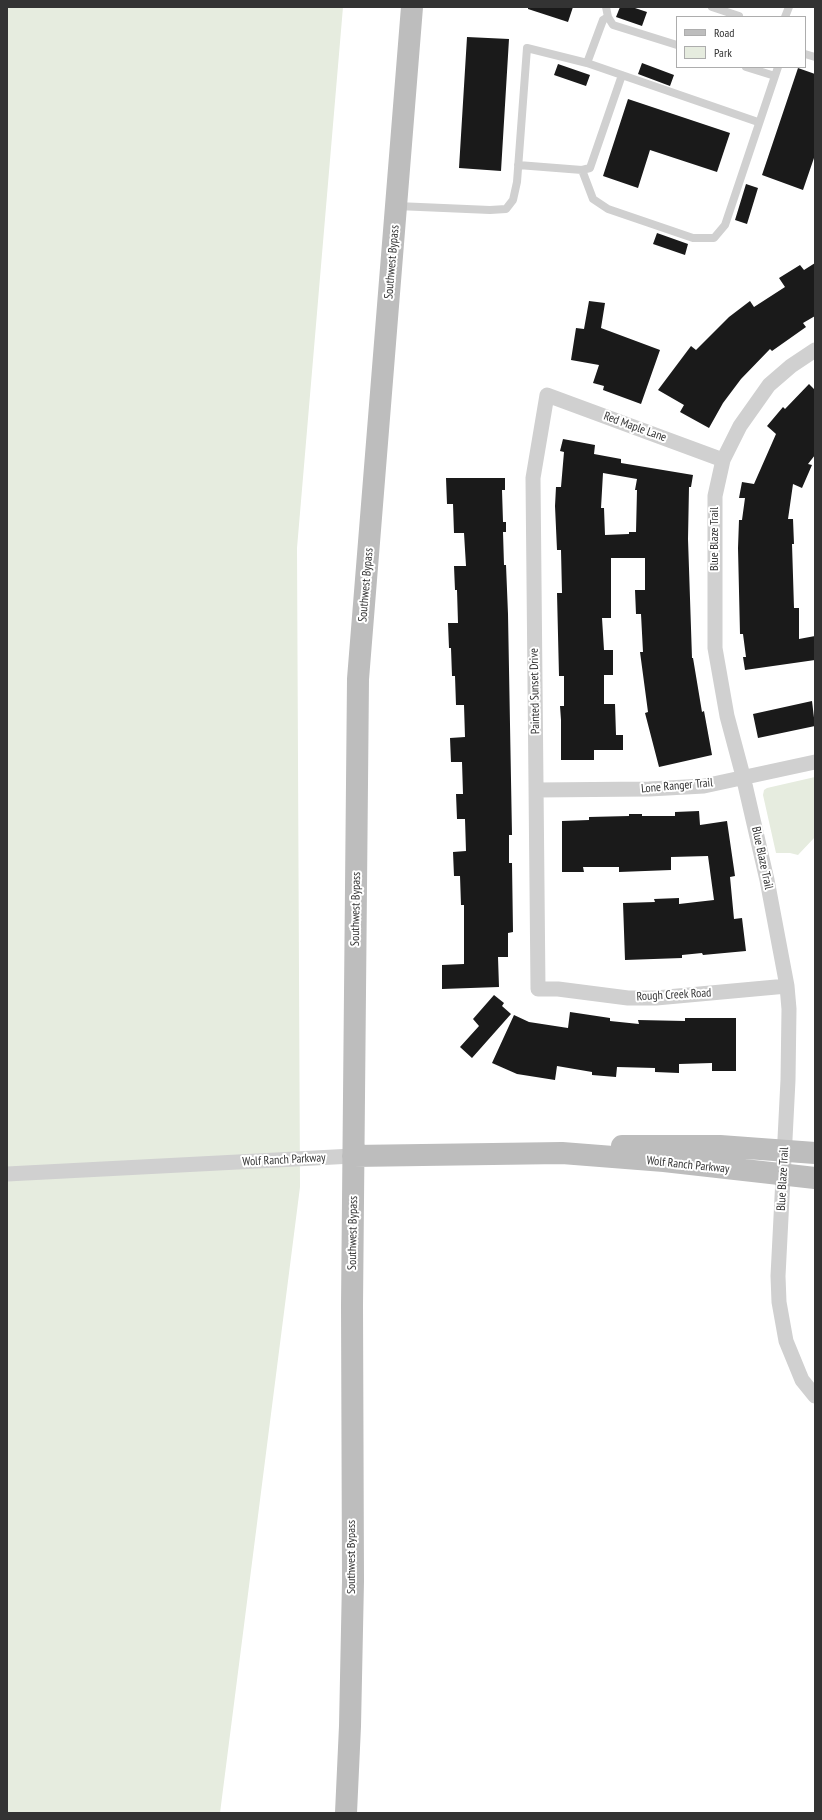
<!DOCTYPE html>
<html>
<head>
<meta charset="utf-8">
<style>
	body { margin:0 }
	#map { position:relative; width:822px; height:1820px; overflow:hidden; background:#fff; font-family:"PT Sans Narrow",sans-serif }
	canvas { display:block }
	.frame { position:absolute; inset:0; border:8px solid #333; pointer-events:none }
	.legend { position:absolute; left:676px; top:16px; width:130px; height:52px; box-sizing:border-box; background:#fff; border:1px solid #adadad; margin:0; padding:5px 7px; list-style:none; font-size:12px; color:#333 }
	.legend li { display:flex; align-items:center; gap:8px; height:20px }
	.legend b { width:20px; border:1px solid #adadad }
</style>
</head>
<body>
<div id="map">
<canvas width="822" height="1820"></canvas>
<div class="frame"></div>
<ul class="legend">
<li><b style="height:5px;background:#bdbdbd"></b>Road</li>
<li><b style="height:11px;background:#e6ecdf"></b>Park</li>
</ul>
</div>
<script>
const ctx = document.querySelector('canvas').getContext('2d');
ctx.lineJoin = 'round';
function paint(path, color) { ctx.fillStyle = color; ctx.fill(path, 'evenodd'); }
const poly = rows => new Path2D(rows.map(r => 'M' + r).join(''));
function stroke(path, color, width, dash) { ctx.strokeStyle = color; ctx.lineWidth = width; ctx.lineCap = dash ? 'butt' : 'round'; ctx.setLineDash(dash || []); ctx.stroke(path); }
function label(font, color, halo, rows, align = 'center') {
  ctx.font = font + ' "PT Sans Narrow",sans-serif'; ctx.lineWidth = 4; ctx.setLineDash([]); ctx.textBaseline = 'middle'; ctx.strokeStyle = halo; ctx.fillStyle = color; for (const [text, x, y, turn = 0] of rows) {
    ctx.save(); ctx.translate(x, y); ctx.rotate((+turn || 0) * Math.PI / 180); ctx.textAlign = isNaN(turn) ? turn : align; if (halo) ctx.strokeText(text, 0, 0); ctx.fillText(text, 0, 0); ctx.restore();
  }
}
paint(poly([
	[7,7,343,7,297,548,300,1187,220,1813,7,1813],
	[815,777,815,837,798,855,790,853,776,853,763,795,764,790,767,788]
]), '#e6ecdf');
paint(poly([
	[528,7,573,7,568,22,528,9],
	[620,7,632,7,647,12,642,26,616,17],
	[467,37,509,39,501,171,459,168],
	[642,63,674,75,670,86,638,74],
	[558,64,590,75,586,86,554,75],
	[798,68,815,74,815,155,803,190,762,175],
	[628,99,730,133,717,172,650,150,638,188,603,176],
	[746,184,758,188,747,224,735,220],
	[657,233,688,244,685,255,653,244],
	[815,263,815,316,803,323,806,327,772,351,770,349,741,379,723,403,709,428,680,412,684,405,658,390,691,346,696,350,729,317,750,301,754,307,785,287,779,278,800,265,804,270],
	[589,301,605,303,601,328,660,350,641,404,603,390,604,386,593,383,599,365,571,360,576,328,584,329],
	[809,384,815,390,815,455,808,464,812,465,802,488,793,484,788,519,793,519,794,544,792,544,794,608,799,608,799,639,815,636,815,660,745,670,743,657,746,657,743,634,740,634,738,548,739,520,742,520,745,498,739,498,742,482,754,484,776,434,767,426,783,407,785,409],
	[563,439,595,445,594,454,621,459,621,463,693,475,691,487,689,487,688,539,692,658,693,658,702,712,704,711,712,755,659,767,645,713,648,712,640,652,643,652,641,614,636,614,635,590,645,590,645,558,611,558,611,618,602,618,604,650,613,650,613,675,604,675,604,704,615,704,616,735,623,735,623,750,594,750,594,760,561,760,561,720,560,706,564,706,564,676,559,676,557,593,562,593,561,550,557,550,555,506,556,487,561,487,564,452,560,451],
	[603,473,637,479,635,490,637,490,636,532,629,532,629,534,605,535,604,508,601,508],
	[446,478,505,478,505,490,502,490,503,522,506,522,506,532,503,532,504,565,506,565,508,614,512,835,509,835,509,863,512,863,513,932,508,933,508,957,498,957,499,987,442,989,442,965,464,964,464,905,461,905,460,876,454,876,453,852,466,851,465,819,457,819,456,794,463,794,462,762,451,762,450,738,465,737,464,705,456,705,455,676,452,676,451,648,449,648,448,623,458,623,457,590,455,590,454,566,466,566,464,533,454,533,453,504,447,504],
	[812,701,815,726,758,738,753,714],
	[699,811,700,825,727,821,735,876,730,877,734,919,742,918,746,951,703,955,702,953,682,955,682,958,625,960,623,903,655,902,654,899,679,898,679,904,714,900,708,856,671,857,671,870,619,872,619,867,583,867,584,872,562,872,562,821,589,820,589,817,629,816,629,814,642,814,642,816,675,816,675,812],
	[494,995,504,1003,502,1006,511,1014,472,1058,460,1047,479,1026,473,1019],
	[570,1012,610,1018,610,1021,639,1024,638,1020,685,1021,685,1018,736,1018,736,1071,712,1071,712,1063,679,1064,679,1073,655,1072,655,1068,617,1067,616,1077,592,1075,592,1072,557,1066,555,1080,517,1074,492,1063,514,1015,529,1022,568,1028]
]), '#1a1a1a');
stroke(poly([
	[606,7,608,17,613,25,677,45],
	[712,7,739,16],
	[785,17,789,7],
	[805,54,815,57],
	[587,63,758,122],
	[746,67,775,76,778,67],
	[518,165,582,170,593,199,608,209,693,238,714,238,725,225,775,76],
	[582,170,590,168,622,75],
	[397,206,490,210,506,209,513,200,517,182,527,48,587,63,603,20,608,17]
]), '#d0d0d0', 8);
stroke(poly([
	[815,350,791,366,769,385,740,426,723,460,715,496,715,648,727,716,743,776,767,880,787,986,789,1009,788,1080,778,1276,779,1302,786,1341,802,1380,815,1396],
	[723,460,547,395,533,478,538,989,558,989,628,998,656,998,787,986],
	[537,790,649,789,704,786,815,762],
	[7,1174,353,1156]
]), '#d0d0d0', 15);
stroke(poly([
	[622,1146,720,1146,815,1153],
	[353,1156,562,1153,664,1161,815,1178],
	[346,1813,350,1726,353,1581,352,1305,358,679,412,7]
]), '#bdbdbd', 22);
label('12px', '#333', '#fff', [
	["Southwest Bypass",392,262,-85],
	["Red Maple Lane",635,427,20],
	["Blue Blaze Trail",715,539,-90],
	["Southwest Bypass",366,585,-85],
	["Painted Sunset Drive",535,691,-91],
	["Lone Ranger Trail",677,786,-5],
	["Blue Blaze Trail",762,858,78],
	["Southwest Bypass",356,909,-89],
	["Rough Creek Road",674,995,-3],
	["Wolf Ranch Parkway",284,1160,-3],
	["Wolf Ranch Parkway",688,1165,6],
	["Blue Blaze Trail",783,1179,-87],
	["Southwest Bypass",353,1233,-89],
	["Southwest Bypass",352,1557,-90]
]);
</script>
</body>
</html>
